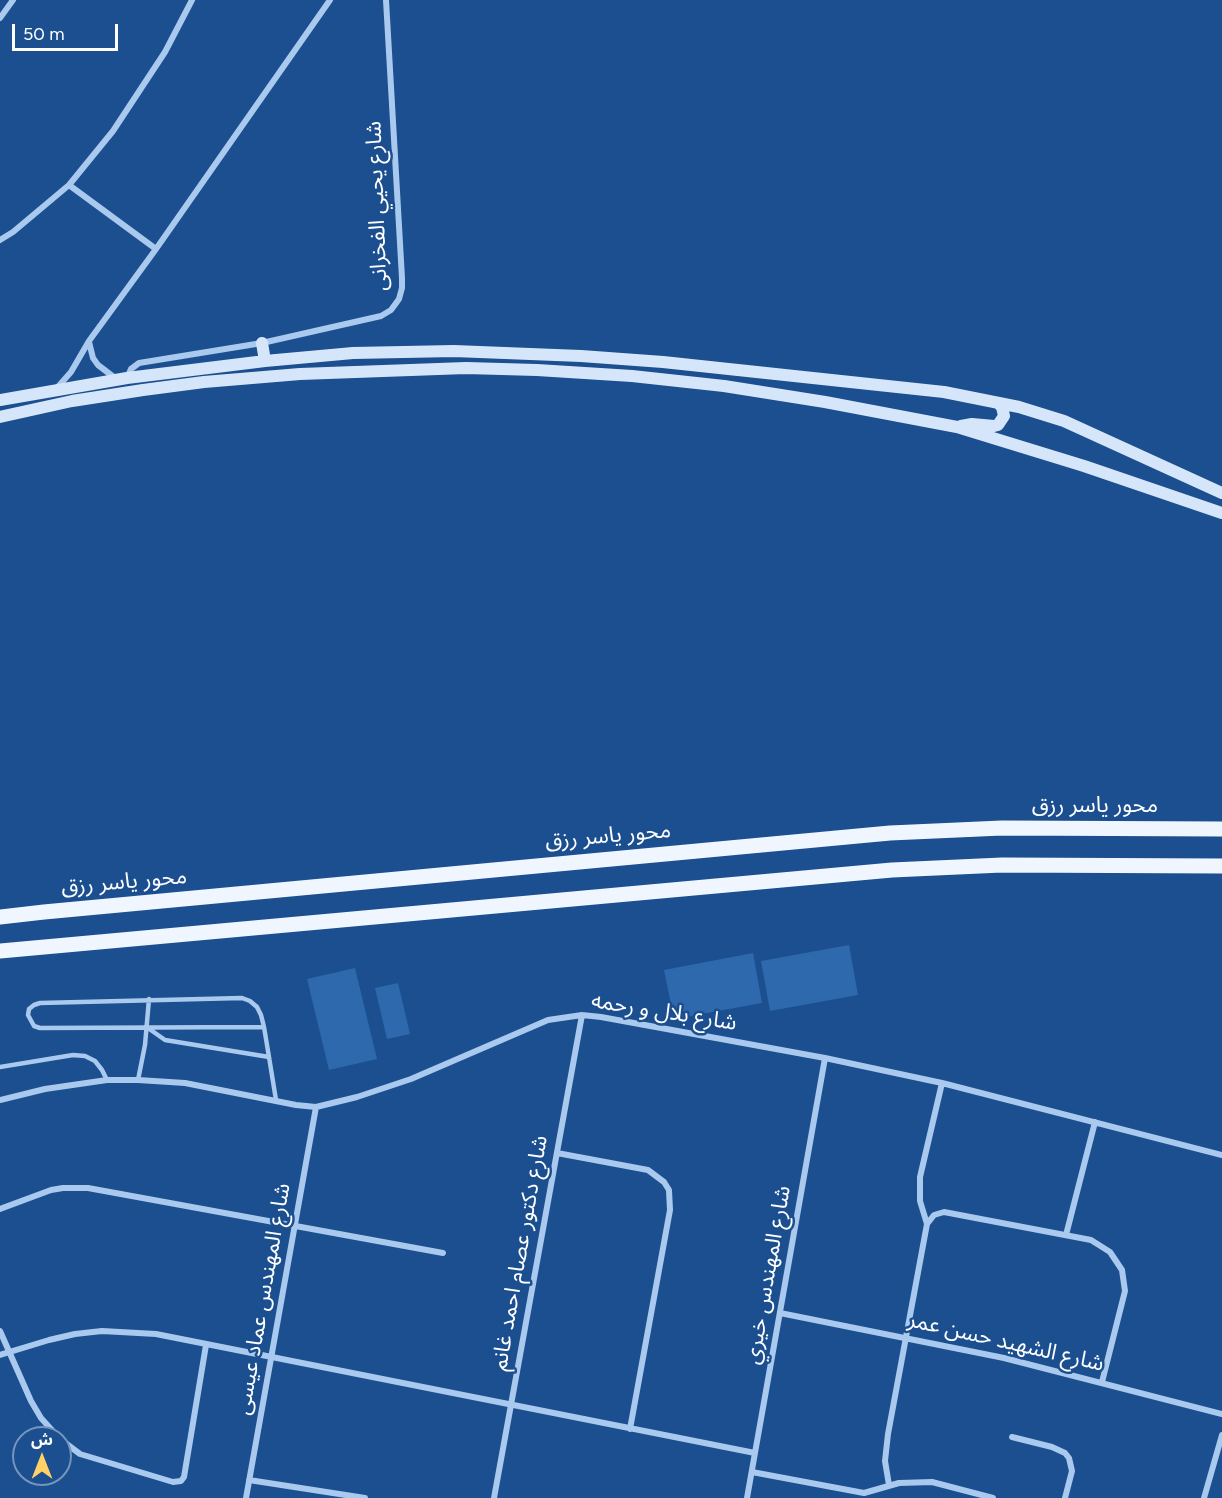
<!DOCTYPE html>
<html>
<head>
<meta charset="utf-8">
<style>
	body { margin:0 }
	#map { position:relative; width:1222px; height:1498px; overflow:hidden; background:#1b4f8f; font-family:Figtree,"Noto Sans Arabic",sans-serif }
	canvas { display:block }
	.north { position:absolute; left:12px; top:1426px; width:60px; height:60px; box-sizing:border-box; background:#1b4f8f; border:2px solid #7695bc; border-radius:50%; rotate:0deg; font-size:16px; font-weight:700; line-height:24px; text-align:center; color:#fff }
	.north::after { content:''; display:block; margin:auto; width:21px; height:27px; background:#ffd166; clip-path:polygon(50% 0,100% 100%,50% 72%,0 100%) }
	.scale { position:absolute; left:12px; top:24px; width:106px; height:27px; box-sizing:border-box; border:3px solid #fff; border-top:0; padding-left:8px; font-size:18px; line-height:21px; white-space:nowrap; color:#fff; -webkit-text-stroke:4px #1b4f8f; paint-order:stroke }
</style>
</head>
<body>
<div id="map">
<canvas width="1222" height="1498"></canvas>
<div class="north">ش</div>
<div class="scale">50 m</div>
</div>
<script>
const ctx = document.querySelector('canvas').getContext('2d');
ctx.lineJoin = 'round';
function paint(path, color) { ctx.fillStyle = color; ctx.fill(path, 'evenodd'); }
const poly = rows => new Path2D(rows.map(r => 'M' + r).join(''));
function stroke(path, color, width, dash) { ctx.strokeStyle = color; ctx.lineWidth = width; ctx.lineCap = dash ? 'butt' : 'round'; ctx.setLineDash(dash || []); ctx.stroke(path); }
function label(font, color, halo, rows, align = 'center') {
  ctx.font = font + ' Figtree,"Noto Sans Arabic",sans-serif'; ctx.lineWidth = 5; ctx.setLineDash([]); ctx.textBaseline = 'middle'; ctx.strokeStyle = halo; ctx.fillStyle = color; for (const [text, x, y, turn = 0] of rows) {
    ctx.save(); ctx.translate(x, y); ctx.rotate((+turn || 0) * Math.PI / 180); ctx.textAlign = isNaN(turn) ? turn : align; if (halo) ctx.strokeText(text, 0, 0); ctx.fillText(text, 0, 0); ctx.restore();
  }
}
paint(poly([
	[849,945,858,995,770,1011,761,961],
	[753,953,762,1003,674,1019,664,970],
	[355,968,377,1059,329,1070,307,979],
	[398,983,410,1034,387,1039,375,988]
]), '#2e69ad');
stroke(poly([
	[264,1027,40,1028,34,1026,28,1015,29,1009,34,1005,40,1003,242,998,250,1001,257,1007,261,1015,264,1027,269,1057,276,1100],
	[148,1028,165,1040,269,1057],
	[0,1067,73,1055,85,1056,95,1061,102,1070,107,1080],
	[138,1080,145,1045,149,999]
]), '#a9c9ee', 4.5);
stroke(poly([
	[0,18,13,0],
	[69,185,156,249],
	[0,240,13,232,69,185,113,131,165,52,192,0],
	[89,342,93,358,98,365,115,378],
	[127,378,131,369,139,363,262,343,381,316,391,310,399,299,402,288,402,278,386,0],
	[56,389,71,372,89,341,156,249,330,0],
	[0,1100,45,1089,107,1080,138,1080,185,1083,296,1105,316,1107,357,1097,411,1079,548,1020,582,1015,601,1017,825,1058,942,1083,1222,1155],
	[557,1153,648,1170,664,1182,669,1190,670,1210,630,1429],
	[0,1209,51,1190,63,1188,88,1188,443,1253],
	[927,1224,920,1201,920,1177,942,1083],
	[1066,1235,1095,1122],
	[780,1313,1004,1358,1222,1414],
	[0,1331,31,1401,41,1418,59,1438],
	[0,1355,49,1340,75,1334,102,1331,156,1334,755,1453],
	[1012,1437,1052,1447,1065,1453,1069,1458,1072,1471,1065,1498],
	[60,1439,80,1454,173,1482,181,1481,184,1477,206,1345],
	[752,1472,864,1493,899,1483,932,1482,993,1498],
	[249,1480,365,1498],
	[889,1485,885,1461,888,1434,927,1224,934,1215,944,1212,1091,1240,1110,1252,1122,1270,1125,1291,1102,1382],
	[246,1498,316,1107],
	[494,1498,582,1015],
	[747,1498,825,1058],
	[1204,1498,1222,1435]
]), '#a9c9ee', 6);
stroke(poly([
	[262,343,265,361],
	[0,400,127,378,265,361,353,353,454,351,581,356,663,362,944,392,1019,407,1064,421,1222,493],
	[0,417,72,401,143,390,204,382,300,374,466,368,537,370,632,376,724,386,825,402,957,427,1084,466,1222,513],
	[961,426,972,424,994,426,998,425,1004,416,1002,407,998,403]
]), '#d6e6fa', 12);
stroke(poly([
	[0,917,44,912,890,833,1002,828,1222,829],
	[0,951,892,870,1002,865,1222,866]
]), '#f0f6ff', 15);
label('22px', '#fff', '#1b4f8f', [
	["شارع يحيي الفخرانى",377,206,-92],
	["محور ياسر رزق",1095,806],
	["محور ياسر رزق",608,836,-5],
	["محور ياسر رزق",124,882,-5],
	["شارع بلال و رحمه",664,1012,9],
	["شارع دكتور عصام احمد غانم",520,1253,-80],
	["شارع المهندس خيري",768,1275,-80],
	["شارع المهندس عماد عيسى",263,1299,-80],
	["شارع الشهيد حسن عمر",1006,1342,13]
]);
</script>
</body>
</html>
